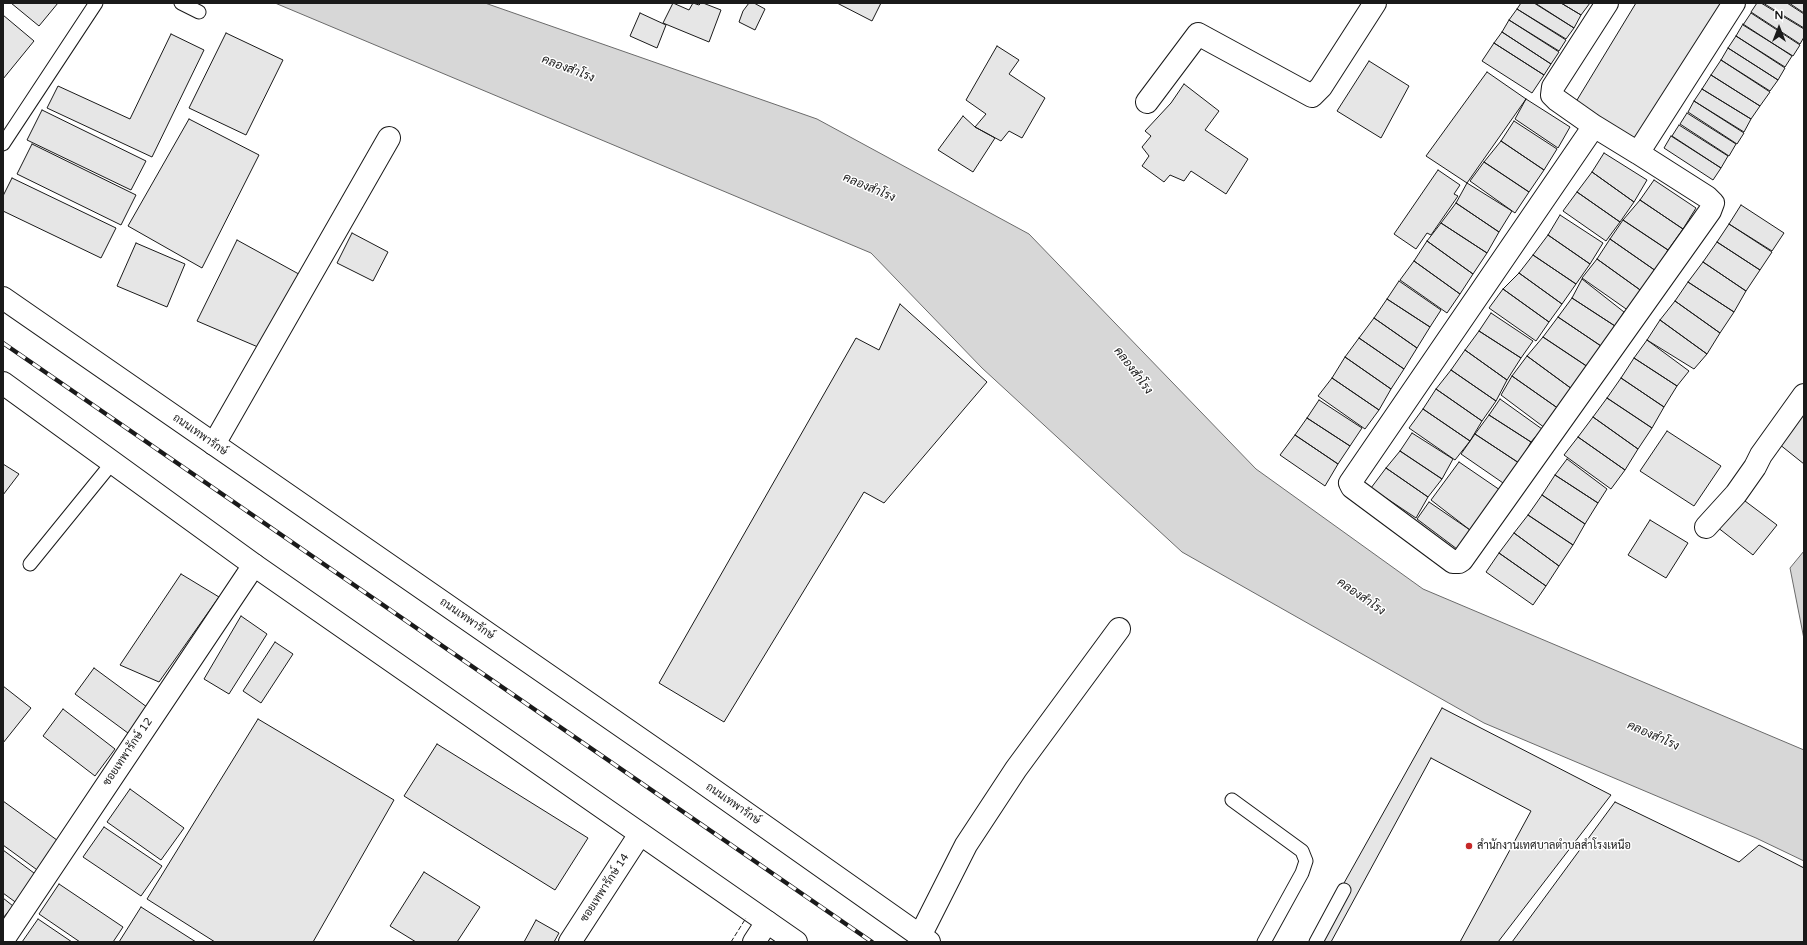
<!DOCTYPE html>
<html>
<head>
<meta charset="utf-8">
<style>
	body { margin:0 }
	#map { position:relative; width:1807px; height:945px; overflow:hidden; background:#fff; font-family:"Varela Round",sans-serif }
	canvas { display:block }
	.frame { position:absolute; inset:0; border:4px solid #1a1a1a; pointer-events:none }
	.north { position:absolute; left:1759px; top:8px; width:40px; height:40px; -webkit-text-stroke:3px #fff; paint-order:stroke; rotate:0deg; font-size:11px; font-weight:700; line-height:16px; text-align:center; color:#1a1a1a }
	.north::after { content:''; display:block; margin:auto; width:14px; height:18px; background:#1a1a1a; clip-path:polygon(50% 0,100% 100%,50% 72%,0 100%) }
</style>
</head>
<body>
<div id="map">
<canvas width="1807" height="945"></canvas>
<div class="frame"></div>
<div class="north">N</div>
</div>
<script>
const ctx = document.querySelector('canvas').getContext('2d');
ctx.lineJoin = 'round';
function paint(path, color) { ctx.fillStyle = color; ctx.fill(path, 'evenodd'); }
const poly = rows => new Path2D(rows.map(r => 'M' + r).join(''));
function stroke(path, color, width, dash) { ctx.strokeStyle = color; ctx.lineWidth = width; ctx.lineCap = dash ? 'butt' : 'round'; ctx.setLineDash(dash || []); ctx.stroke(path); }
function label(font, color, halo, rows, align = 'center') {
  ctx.font = font + ' "Varela Round",Sarabun,sans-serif'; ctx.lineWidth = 3; ctx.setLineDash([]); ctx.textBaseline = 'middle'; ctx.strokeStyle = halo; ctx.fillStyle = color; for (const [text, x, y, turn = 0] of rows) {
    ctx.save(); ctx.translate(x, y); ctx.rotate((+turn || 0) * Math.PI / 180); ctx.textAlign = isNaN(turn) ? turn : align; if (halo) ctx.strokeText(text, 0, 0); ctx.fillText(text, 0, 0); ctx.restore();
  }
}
const water = poly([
	[275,3,485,3,817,119,1029,234,1256,469,1423,589,1804,750,1804,861,1756,838,1484,723,1182,552,982,368,871,253,275,3],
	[1804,551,1804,639,1790,568,1804,551]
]);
paint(water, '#d7d7d7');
stroke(water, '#6a6a6a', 1);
const building = poly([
	[11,3,58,3,39,26,11,3],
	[673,3,689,10,693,3,699,5,701,3,703,3,721,10,709,42,663,23,673,3],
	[749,3,754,3,765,9,755,30,739,22,743,11,749,3],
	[837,3,881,3,872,21,837,3],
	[1521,3,1534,3,1574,28,1566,39,1517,9,1521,3],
	[1535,3,1561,3,1581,15,1574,28,1535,3],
	[1561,3,1590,3,1581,15,1561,3],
	[1636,3,1722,3,1635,144,1574,105,1636,3],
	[1757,3,1761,3,1804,29,1804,37,1800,44,1751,12,1757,3],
	[1763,3,1787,3,1804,14,1804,28,1763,3],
	[1789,3,1804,3,1804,13,1789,3],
	[1517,9,1566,40,1559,51,1509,20,1517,9],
	[640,13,666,25,657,48,630,36,640,13],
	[1751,13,1800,45,1793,56,1743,25,1751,13],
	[3,15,34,41,3,79,3,15],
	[1509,20,1559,52,1551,64,1502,32,1509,20],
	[1743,24,1792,56,1785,67,1736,36,1743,24],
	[1502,32,1551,64,1544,75,1494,43,1502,32],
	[226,33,283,60,246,135,189,108,226,33],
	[171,34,204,50,152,157,47,108,58,86,130,119,171,34],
	[1736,36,1785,68,1778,80,1728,48,1736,36],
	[1494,43,1544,75,1532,93,1482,61,1494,43],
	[997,46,1019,60,1009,74,1045,98,1022,138,1009,131,1001,141,975,127,986,114,966,100,997,46],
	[1728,48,1778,80,1770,91,1721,60,1728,48],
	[1721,60,1770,92,1760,106,1711,75,1721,60],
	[1369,61,1409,86,1381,138,1337,111,1369,61],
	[1487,72,1526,99,1467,183,1426,156,1487,72],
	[1711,75,1760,106,1751,119,1702,89,1711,75],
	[1184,84,1219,111,1205,130,1248,159,1226,194,1191,171,1184,181,1170,175,1164,182,1142,166,1149,156,1142,147,1151,136,1145,131,1171,103,1184,84],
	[1702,89,1751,119,1744,132,1694,101,1702,89],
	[1526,99,1570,127,1558,148,1515,119,1526,99],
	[1694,101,1744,133,1737,144,1688,112,1694,101],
	[42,110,146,161,131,190,27,140,42,110],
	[1687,113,1736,144,1729,156,1680,124,1687,113],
	[963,116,975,127,995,138,973,172,938,150,963,116],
	[189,119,259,155,202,268,128,226,189,119],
	[1514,121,1557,149,1544,170,1501,141,1514,121],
	[1679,125,1728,156,1721,168,1672,136,1679,125],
	[1671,136,1721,168,1713,180,1664,148,1671,136],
	[1501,141,1544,170,1529,192,1484,162,1501,141],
	[32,144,136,195,121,225,17,174,32,144],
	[1604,153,1647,180,1634,202,1592,172,1604,153],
	[1484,162,1529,192,1515,213,1470,181,1484,162],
	[1438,170,1460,185,1454,194,1458,196,1431,235,1427,233,1416,249,1394,234,1438,170],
	[1592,172,1634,202,1620,222,1577,192,1592,172],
	[12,178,116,228,101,258,3,211,3,196,12,178],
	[1654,180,1696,208,1683,229,1640,200,1654,180],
	[1467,183,1512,211,1499,232,1456,203,1467,183],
	[1577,192,1620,222,1606,241,1563,211,1577,192],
	[1640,200,1683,229,1668,250,1623,220,1640,200],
	[1456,203,1499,232,1487,253,1441,223,1456,203],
	[1741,205,1784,233,1772,251,1729,224,1741,205],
	[1560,215,1603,243,1590,264,1548,235,1560,215],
	[1623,220,1668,250,1656,271,1610,239,1623,220],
	[1441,223,1487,253,1473,274,1427,241,1441,223],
	[1729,224,1772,252,1760,270,1717,242,1729,224],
	[352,233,388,252,373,281,337,263,352,233],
	[1548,235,1590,264,1576,284,1533,255,1548,235],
	[1610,239,1656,271,1643,292,1597,259,1610,239],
	[237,240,306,278,265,350,197,321,237,240],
	[1427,241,1473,274,1460,294,1414,261,1427,241],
	[1717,242,1760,270,1746,291,1703,262,1717,242],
	[136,243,185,264,167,307,117,286,136,243],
	[1533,255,1576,284,1562,304,1519,273,1533,255],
	[1597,259,1643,292,1629,311,1582,278,1597,259],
	[1414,261,1460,294,1447,313,1400,280,1414,261],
	[1703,262,1746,291,1734,312,1688,282,1703,262],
	[1519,273,1562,304,1549,322,1503,289,1519,273],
	[1582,279,1624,312,1615,326,1572,298,1582,279],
	[1399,281,1441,310,1430,327,1387,299,1399,281],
	[1688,282,1734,312,1720,333,1675,301,1688,282],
	[1503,289,1549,322,1536,341,1489,308,1503,289],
	[1572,298,1615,326,1601,346,1558,317,1572,298],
	[1387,299,1430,327,1417,348,1374,318,1387,299],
	[1675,301,1720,333,1707,354,1660,320,1675,301],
	[900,304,987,382,884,503,864,492,724,722,659,683,856,338,879,350,900,304],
	[1491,313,1533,341,1521,358,1479,331,1491,313],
	[1558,317,1601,346,1588,367,1543,337,1558,317],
	[1374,318,1417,348,1404,369,1359,338,1374,318],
	[1660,320,1707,354,1694,369,1647,340,1660,320],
	[1479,331,1521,358,1507,380,1465,350,1479,331],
	[1543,337,1588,367,1572,389,1527,356,1543,337],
	[1359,338,1404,369,1391,389,1345,357,1359,338],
	[1647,340,1689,371,1677,386,1634,358,1647,340],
	[1465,350,1507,380,1496,401,1451,370,1465,350],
	[1527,356,1572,389,1559,409,1512,376,1527,356],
	[1345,357,1391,389,1379,410,1332,378,1345,357],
	[1634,358,1677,386,1664,407,1621,378,1634,358],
	[1451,370,1496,401,1482,421,1436,389,1451,370],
	[1512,376,1559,409,1545,428,1501,395,1512,376],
	[1332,378,1379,410,1365,429,1318,396,1332,378],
	[1621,378,1664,407,1652,428,1607,398,1621,378],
	[1436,389,1482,421,1470,441,1423,409,1436,389],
	[1607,398,1652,428,1638,449,1593,417,1607,398],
	[1500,399,1542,429,1531,442,1489,415,1500,399],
	[1319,400,1362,428,1350,446,1307,418,1319,400],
	[1804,406,1804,464,1774,440,1804,406],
	[1423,409,1470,441,1455,460,1409,428,1423,409],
	[1489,415,1531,442,1519,463,1475,434,1489,415],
	[1593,417,1638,449,1625,470,1578,437,1593,417],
	[1307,418,1350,446,1338,464,1295,435,1307,418],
	[1667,431,1721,466,1694,506,1640,471,1667,431],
	[1412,433,1453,459,1442,479,1400,451,1412,433],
	[1475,434,1519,463,1506,485,1461,454,1475,434],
	[1295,435,1338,464,1325,486,1280,455,1295,435],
	[1578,437,1625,470,1611,489,1564,455,1578,437],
	[1400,451,1442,479,1428,497,1386,468,1400,451],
	[1567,459,1607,489,1598,503,1555,475,1567,459],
	[1459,462,1500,490,1470,530,1431,500,1459,462],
	[3,464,19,474,3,495,3,464],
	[1386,468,1428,497,1416,518,1371,488,1386,468],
	[1555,475,1598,503,1585,524,1542,495,1555,475],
	[1542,495,1585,524,1573,545,1528,515,1542,495],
	[1741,498,1777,525,1753,555,1717,527,1741,498],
	[1429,502,1470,530,1457,549,1417,519,1429,502],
	[1528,515,1573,545,1559,566,1514,533,1528,515],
	[1650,520,1688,543,1666,578,1628,555,1650,520],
	[1514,533,1559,566,1546,586,1499,553,1514,533],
	[1499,553,1546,586,1533,605,1486,572,1499,553],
	[181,574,219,597,159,682,120,665,181,574],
	[241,616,267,634,229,694,204,679,241,616],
	[275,642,293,654,261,703,243,691,275,642],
	[94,668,151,710,132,736,75,694,94,668],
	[3,686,31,708,3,743,3,686],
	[1442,708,1611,795,1498,942,1311,942,1442,708],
	[63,709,115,749,95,776,43,736,63,709],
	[258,719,394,800,313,942,215,942,147,899,258,719],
	[437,744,588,838,555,890,404,796,437,744],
	[1431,758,1531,811,1460,942,1331,942,1431,758],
	[130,789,184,828,161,860,107,822,130,789],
	[3,801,61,843,40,872,3,845,3,801],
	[1615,802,1739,862,1759,845,1804,868,1804,942,1512,942,1615,802],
	[104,827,162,866,141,896,83,857,104,827],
	[3,850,38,876,18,904,3,893,3,850],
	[424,872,480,907,457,942,416,942,390,926,424,872],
	[59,884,123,927,113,942,80,942,39,914,59,884],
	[3,898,13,906,3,918,3,898],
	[141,907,196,942,119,942,141,907],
	[38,919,72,942,22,942,38,919],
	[536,920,559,933,554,942,524,942,536,920]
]);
paint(building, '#e6e6e6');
stroke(building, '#1a1a1a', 1);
const lane = poly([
	[181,3,199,12],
	[3,144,96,3],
	[30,564,112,463],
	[1232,800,1302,851,1306,861,1302,873,1264,942],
	[1316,942,1344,890]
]);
const street = poly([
	[1607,3,1553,87,1552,95,1557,100,1594,126,1350,483,1352,487,1453,562,1459,562,1462,560,1710,211,1713,203,1707,197,1638,153,1734,3],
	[1147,102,1198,34,1312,96,1321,87,1375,3],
	[1594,126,1638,153],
	[214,444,389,138],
	[1706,527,1736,494,1755,467,1761,455,1804,395],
	[920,936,966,845,1016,769,1119,629],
	[3,940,254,565],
	[570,942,640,834],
	[754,942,767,922]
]);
const primary = poly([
	[3,298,685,770,929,942],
	[3,383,254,565,796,942]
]);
stroke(lane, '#1a1a1a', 15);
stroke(street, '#1a1a1a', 24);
stroke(primary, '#1a1a1a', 24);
stroke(lane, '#fff', 13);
stroke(street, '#fff', 22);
stroke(primary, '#fff', 22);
const rail = poly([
	[3,343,872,942]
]);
stroke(rail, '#1a1a1a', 4.5);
stroke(rail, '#fff', 3, [9]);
stroke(poly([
	[731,942,746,918]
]), '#1a1a1a', 1, [5, 2]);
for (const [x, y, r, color] of [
	[1469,846,4,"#c62828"]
]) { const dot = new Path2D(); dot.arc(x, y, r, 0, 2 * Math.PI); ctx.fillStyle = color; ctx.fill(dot); stroke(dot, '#fff', 1.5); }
label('11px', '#1a1a1a', '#fff', [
	["ถนนเทพารักษ์",200,435,35],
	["ถนนเทพารักษ์",467,619,35],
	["ซอยเทพารักษ์ 12",128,752,-56],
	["ถนนเทพารักษ์",733,804,35],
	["ซอยเทพารักษ์ 14",605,888,-57]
]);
label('11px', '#1a1a1a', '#fff', [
	["สำนักงานเทศบาลตำบลสำโรงเหนือ",1477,846]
], 'left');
label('italic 12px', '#1a1a1a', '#fff', [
	["คลองสำโรง",568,69,21],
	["คลองสำโรง",869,188,23],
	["คลองสำโรง",1133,371,53],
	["คลองสำโรง",1361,597,35],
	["คลองสำโรง",1653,736,24]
]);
</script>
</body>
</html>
